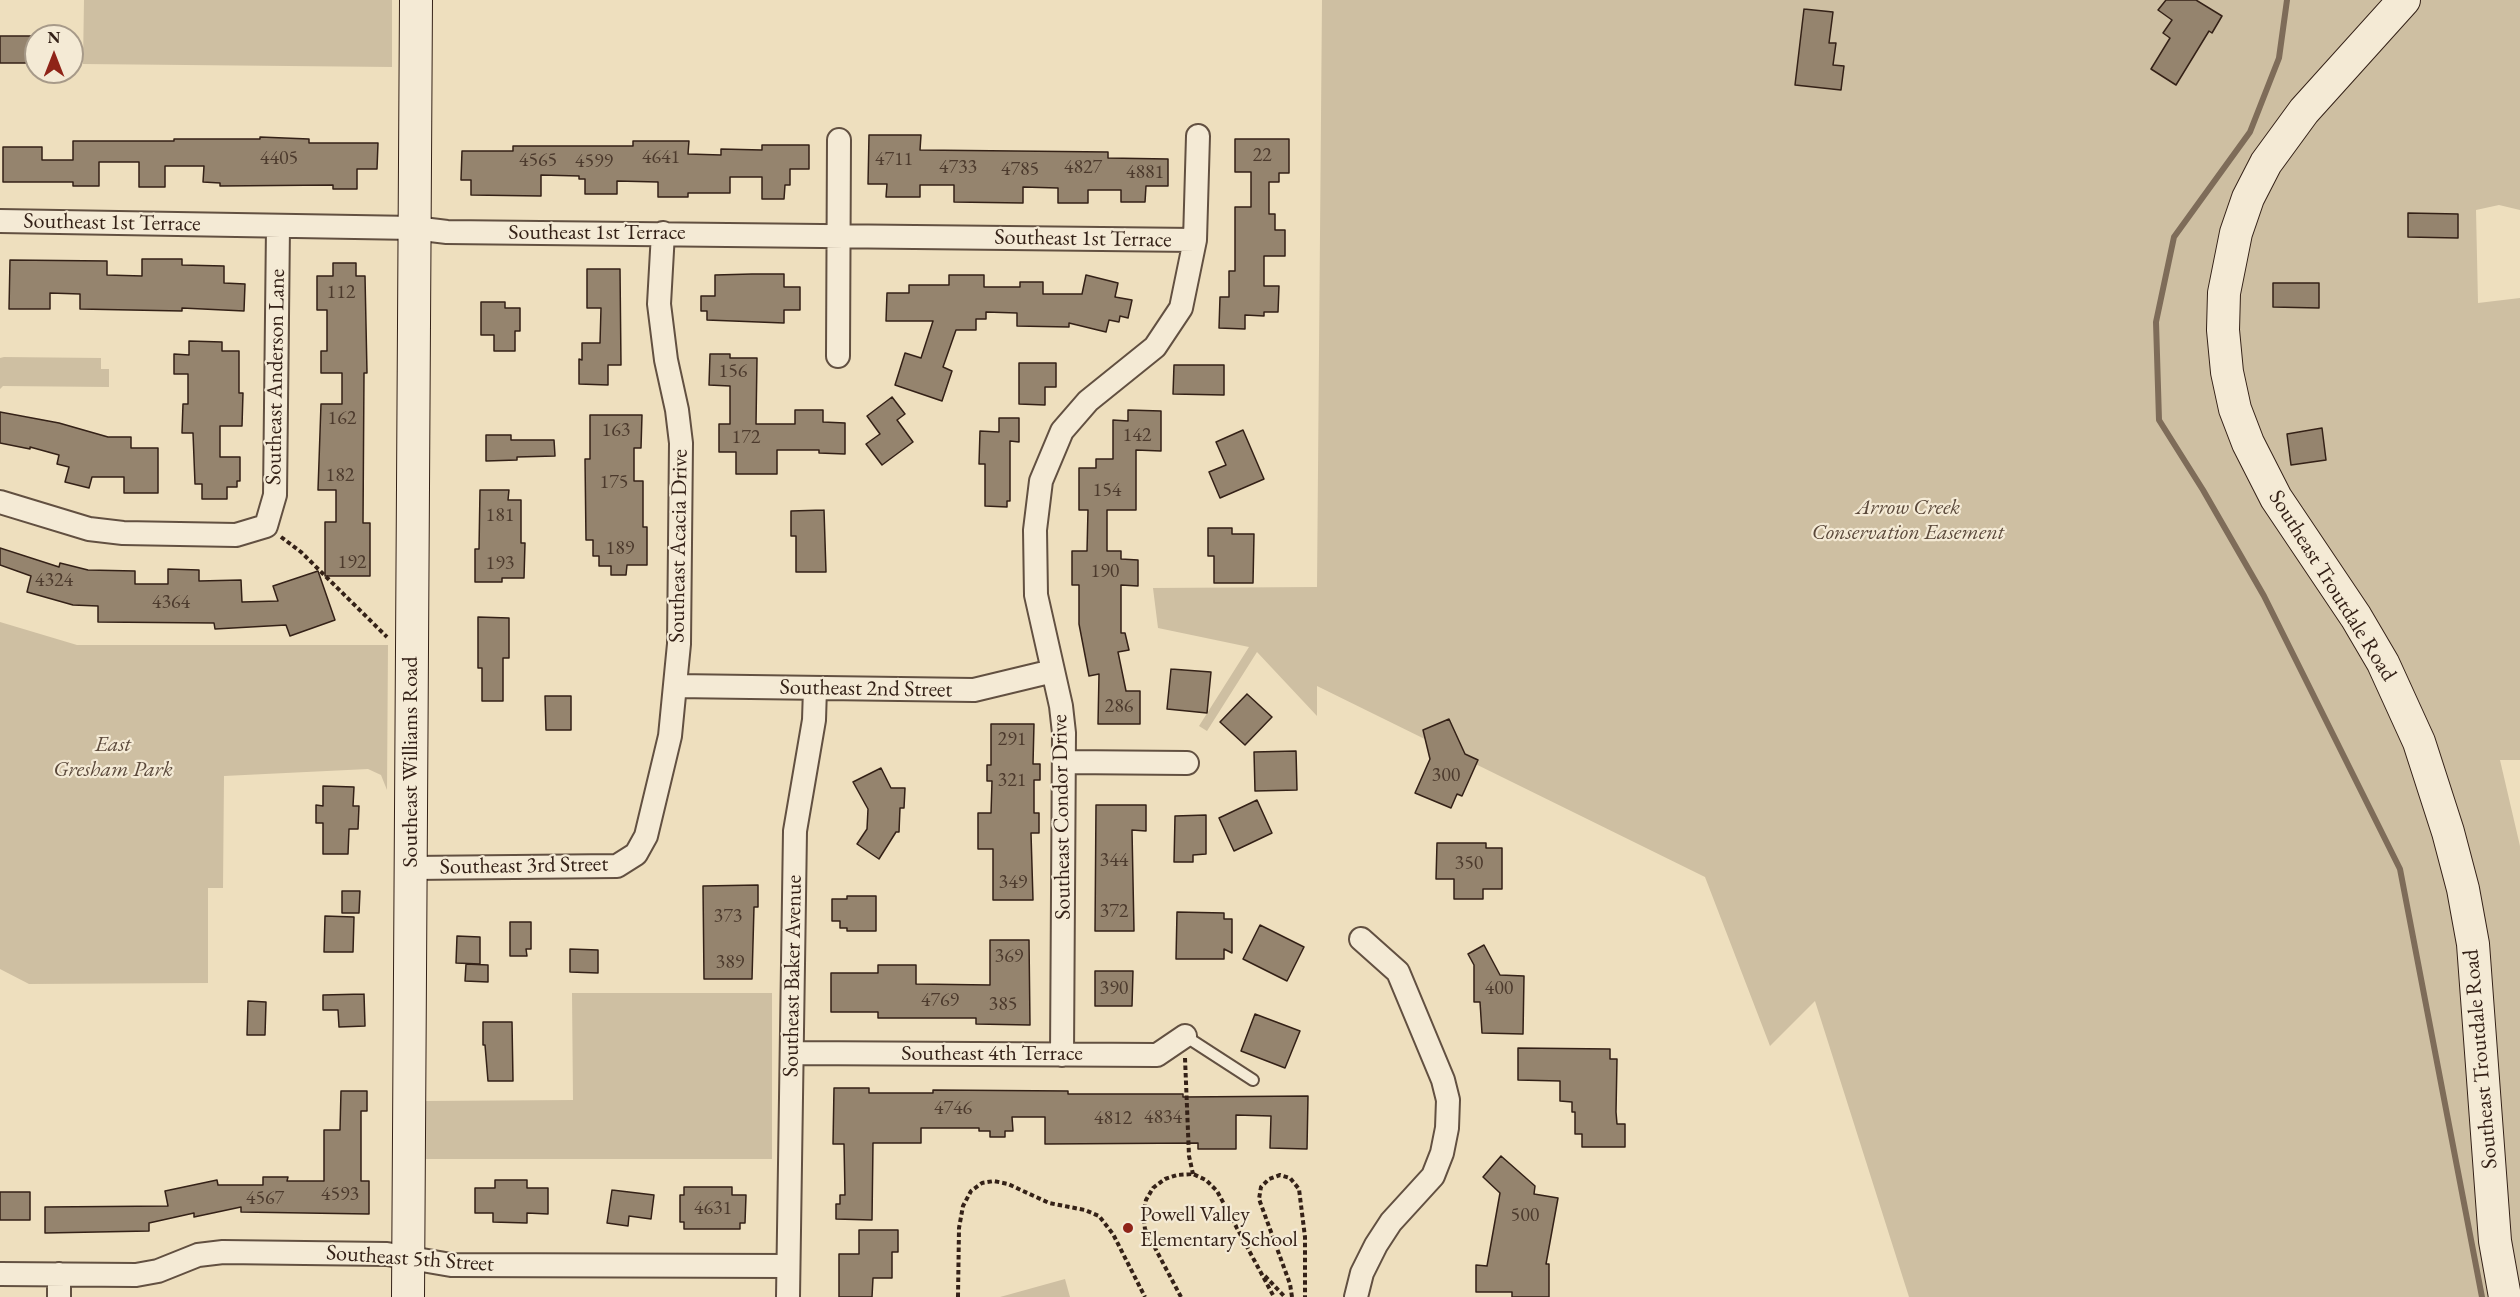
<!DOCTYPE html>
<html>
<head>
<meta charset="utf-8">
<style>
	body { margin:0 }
	#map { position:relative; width:2520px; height:1297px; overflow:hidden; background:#eedfbe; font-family:"EB Garamond",serif }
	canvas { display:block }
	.north { position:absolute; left:24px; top:24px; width:60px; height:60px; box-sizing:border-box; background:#f4ead5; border:2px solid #a79a89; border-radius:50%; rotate:0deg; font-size:16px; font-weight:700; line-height:24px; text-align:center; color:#342117 }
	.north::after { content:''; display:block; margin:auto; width:21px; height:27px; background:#8f2418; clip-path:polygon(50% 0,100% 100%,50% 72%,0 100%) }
</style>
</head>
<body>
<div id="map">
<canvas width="2520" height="1297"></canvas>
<div class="north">N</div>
</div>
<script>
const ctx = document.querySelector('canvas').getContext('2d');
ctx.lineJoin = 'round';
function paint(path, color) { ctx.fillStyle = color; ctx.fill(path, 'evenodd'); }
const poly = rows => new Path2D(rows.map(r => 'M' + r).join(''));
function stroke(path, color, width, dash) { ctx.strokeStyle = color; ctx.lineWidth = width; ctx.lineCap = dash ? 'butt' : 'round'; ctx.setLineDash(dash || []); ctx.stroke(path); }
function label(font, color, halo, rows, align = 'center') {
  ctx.font = font + ' "EB Garamond",serif'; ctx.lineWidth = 4.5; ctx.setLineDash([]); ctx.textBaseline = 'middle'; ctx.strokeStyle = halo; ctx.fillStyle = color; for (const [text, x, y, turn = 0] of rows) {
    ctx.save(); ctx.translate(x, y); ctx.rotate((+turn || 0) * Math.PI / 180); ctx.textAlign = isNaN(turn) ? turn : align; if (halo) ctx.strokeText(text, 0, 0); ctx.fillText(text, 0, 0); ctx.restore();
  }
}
paint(poly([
	[84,0,392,0,392,67,83,64],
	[1322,0,2520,0,2520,210,2499,205,2476,210,2478,303,2520,298,2520,760,2500,760,2520,846,2520,1297,1909,1297,1815,1001,1770,1046,1705,877,1317,686,1317,716,1257,652,1207,731,1199,726,1249,647,1158,628,1153,588,1317,587],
	[4,357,101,358,101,369,109,369,109,387,3,386,0,389,0,358],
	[0,622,77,645,388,645,387,790,381,775,368,769,224,776,223,888,208,888,208,983,29,984,0,969],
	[572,993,772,993,772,1159,426,1159,426,1101,573,1100],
	[1065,1279,1070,1297,1000,1297]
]), '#cebfa2');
stroke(poly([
	[2287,0,2279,58,2250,132,2174,237,2156,322,2159,420,2203,490,2264,596,2400,869,2482,1297]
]), '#7e6c59', 6);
const building = poly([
	[2166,0,2196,0,2222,16,2212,33,2209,31,2176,85,2151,69,2170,38,2163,33,2172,20,2158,10,2166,0],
	[1804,9,1833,12,1829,43,1836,43,1833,65,1844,66,1841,90,1795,85,1804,9],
	[0,36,36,36,36,63,0,63,0,36],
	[869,135,921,135,920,150,1108,152,1108,158,1168,159,1168,186,1146,186,1145,202,1121,202,1121,190,1088,190,1088,203,1058,203,1058,188,1023,187,1023,203,954,202,954,185,920,185,920,197,886,197,887,184,868,184,869,135],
	[260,137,309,139,309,143,378,143,377,169,357,169,357,189,333,189,333,185,220,186,220,183,203,182,204,166,165,166,165,187,139,187,139,162,99,162,99,186,73,186,73,182,3,182,3,147,42,147,42,160,73,160,73,141,174,141,174,139,260,139,260,137],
	[1235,139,1289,139,1289,173,1279,173,1279,182,1269,182,1269,214,1275,214,1275,230,1285,230,1285,256,1264,256,1264,286,1279,286,1278,312,1264,312,1264,316,1245,315,1245,329,1219,328,1220,297,1229,297,1229,271,1235,271,1235,207,1251,207,1251,172,1235,172,1235,139],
	[633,141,689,141,688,154,721,155,721,149,762,150,762,145,809,145,809,169,790,169,790,185,785,185,784,199,762,199,762,177,730,177,730,193,688,193,688,197,658,197,658,182,617,181,617,194,585,194,585,179,579,179,579,176,541,175,541,196,471,195,471,180,461,180,462,151,513,151,513,146,633,146,633,141],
	[2408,213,2458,214,2458,238,2408,237,2408,213],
	[142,259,182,259,182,265,224,266,224,283,245,284,244,311,182,308,182,311,80,309,80,294,50,293,50,309,9,309,10,260,107,261,107,275,142,276,142,259],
	[333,263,356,263,356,276,365,276,367,373,364,373,363,523,370,523,370,576,325,576,325,522,336,522,336,490,318,490,321,404,342,404,342,373,321,373,321,351,327,351,327,310,317,310,317,276,333,276,333,263],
	[587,269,620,269,621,365,608,365,608,385,579,384,579,359,582,360,582,343,600,343,601,308,587,308,587,269],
	[752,274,784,274,784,287,800,287,800,310,784,310,784,323,707,320,707,311,701,311,701,296,715,296,715,275,752,274],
	[949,275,984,275,984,287,1020,287,1020,282,1043,282,1043,294,1082,294,1086,275,1118,283,1115,297,1132,300,1128,318,1120,316,1119,322,1109,320,1106,332,1069,323,1069,327,1017,326,1017,313,986,312,986,319,976,319,976,330,956,330,943,367,952,371,942,401,895,385,905,353,921,358,933,321,886,321,887,293,909,293,909,285,949,285,949,275],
	[2273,283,2319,283,2319,308,2273,307,2273,283],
	[481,302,505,302,505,308,520,308,520,331,515,331,515,351,494,351,494,335,481,335,481,302],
	[189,341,222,342,222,351,239,351,239,393,243,393,242,426,220,426,220,457,240,457,240,481,237,481,237,487,227,487,227,499,202,499,202,484,195,484,193,433,182,433,183,404,188,404,188,374,174,374,174,354,189,355,189,341],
	[710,354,730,354,730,358,757,358,756,424,795,424,795,410,823,410,823,422,845,423,845,454,819,453,819,450,777,450,777,474,736,474,736,452,719,452,719,424,730,424,730,386,709,385,710,354],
	[1019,363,1056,363,1056,387,1045,387,1045,405,1019,404,1019,363],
	[1174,365,1224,365,1224,395,1173,394,1174,365],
	[892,397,905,414,897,420,913,442,882,465,866,444,880,434,867,416,892,397],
	[1128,410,1161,411,1161,451,1136,450,1136,510,1107,510,1107,551,1121,551,1121,559,1138,560,1138,586,1121,585,1121,633,1125,633,1129,650,1118,652,1126,691,1140,691,1140,724,1098,724,1099,674,1089,676,1079,624,1079,585,1072,585,1072,551,1087,551,1088,510,1079,510,1079,468,1096,468,1096,459,1113,459,1113,420,1128,421,1128,410],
	[0,412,59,423,108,437,131,437,131,448,158,448,158,493,124,493,124,477,92,477,89,488,65,482,69,467,57,464,59,455,30,447,30,449,0,443,0,412],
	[590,415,642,415,641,448,634,448,634,481,643,481,643,527,647,527,647,565,627,565,626,575,611,575,611,566,599,566,599,556,593,556,593,540,586,540,585,459,590,459,590,415],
	[999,418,1019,418,1019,442,1010,441,1010,501,1007,501,1007,507,985,506,985,464,979,464,980,431,999,432,999,418],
	[2322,428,2326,460,2291,465,2287,434,2322,428],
	[1243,430,1264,479,1220,498,1209,472,1226,465,1216,442,1243,430],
	[486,435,511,435,511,440,554,440,555,456,517,457,517,460,486,461,486,435],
	[480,490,509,490,508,500,521,500,521,543,525,543,524,578,502,578,502,582,475,582,475,549,479,549,480,490],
	[824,510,826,572,796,572,796,536,791,536,791,511,824,510],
	[1208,528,1232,528,1232,534,1254,534,1253,583,1214,583,1214,556,1208,556,1208,528],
	[0,548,59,567,60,563,88,570,135,571,135,584,168,584,168,569,199,570,199,581,241,580,242,602,278,601,273,586,318,571,335,620,290,636,286,625,215,629,214,623,98,622,98,606,73,605,27,592,31,576,0,565,0,548],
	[478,617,509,618,509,658,503,658,503,701,482,701,482,668,478,668,478,617],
	[1171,669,1211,672,1207,713,1167,709,1171,669],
	[1247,694,1272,717,1245,745,1220,722,1247,694],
	[545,696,571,696,571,730,546,730,545,696],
	[1449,719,1465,754,1478,760,1462,796,1457,794,1451,808,1415,793,1430,759,1423,730,1449,719],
	[991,724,1034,724,1033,764,1040,764,1040,780,1034,780,1034,813,1039,813,1039,833,1031,833,1033,900,993,900,993,849,978,849,978,813,991,813,992,781,987,781,987,765,991,765,991,724],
	[1296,751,1297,790,1255,791,1254,752,1296,751],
	[881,768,891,788,905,788,904,808,900,808,899,832,896,832,879,859,857,844,867,829,868,809,853,782,881,768],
	[323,786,354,787,353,806,359,806,358,829,349,829,348,854,323,854,323,823,316,823,316,805,323,806,323,786],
	[1257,800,1272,833,1234,851,1219,818,1257,800],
	[1096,805,1146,805,1146,831,1132,830,1134,931,1095,931,1096,805],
	[1206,815,1206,854,1193,855,1193,862,1174,862,1175,816,1206,815],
	[1437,843,1486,843,1486,848,1502,848,1502,889,1483,889,1483,899,1454,899,1454,879,1436,879,1437,843],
	[758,885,758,907,754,907,752,979,704,979,703,886,758,885],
	[342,891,360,891,359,913,342,913,342,891],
	[847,896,876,896,876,931,847,931,847,928,840,928,840,921,832,921,832,899,847,899,847,896],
	[1177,912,1224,913,1224,919,1232,919,1232,953,1224,949,1224,959,1176,959,1177,912],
	[325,916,354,917,353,952,324,952,325,916],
	[510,922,531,922,531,949,526,949,527,956,510,956,510,922],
	[1260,925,1304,947,1287,981,1243,959,1260,925],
	[457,936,480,937,480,964,456,963,457,936],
	[990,940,1029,940,1030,1025,976,1024,976,1018,878,1018,878,1012,831,1012,831,973,878,973,878,965,916,965,916,984,990,985,990,940],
	[1484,945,1500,975,1524,976,1523,1034,1482,1033,1480,1002,1474,1002,1474,965,1468,954,1484,945],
	[570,949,598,950,598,973,570,972,570,949],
	[466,964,488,965,488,982,465,981,466,964],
	[1095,971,1133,971,1132,1006,1095,1006,1095,971],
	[364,994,365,1026,339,1027,338,1010,323,1010,323,995,364,994],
	[248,1001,266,1002,265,1035,247,1035,248,1001],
	[1255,1014,1300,1031,1285,1068,1241,1051,1255,1014],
	[483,1022,512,1022,513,1081,488,1081,485,1045,483,1045,483,1022],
	[1518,1048,1610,1049,1610,1059,1617,1059,1616,1112,1617,1124,1625,1124,1625,1147,1582,1147,1582,1134,1575,1134,1575,1112,1572,1112,1572,1102,1560,1101,1560,1081,1518,1080,1518,1048],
	[834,1088,869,1088,869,1093,933,1093,933,1090,1068,1091,1068,1094,1183,1094,1183,1097,1308,1096,1307,1149,1270,1148,1271,1116,1236,1115,1236,1149,1198,1149,1198,1143,1045,1144,1045,1117,1012,1117,1013,1131,1005,1131,1005,1137,990,1137,990,1131,979,1131,979,1128,921,1128,921,1143,873,1143,872,1220,836,1219,836,1204,840,1204,840,1195,845,1195,844,1144,833,1144,834,1088],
	[341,1091,367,1091,367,1111,361,1111,361,1181,369,1181,369,1214,241,1212,241,1207,194,1217,194,1213,149,1223,149,1231,45,1233,45,1207,168,1206,165,1191,217,1180,218,1185,263,1185,263,1177,288,1177,287,1181,324,1181,324,1130,340,1130,341,1091],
	[1501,1156,1535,1186,1534,1194,1558,1198,1546,1264,1549,1264,1549,1297,1512,1297,1512,1292,1476,1292,1476,1265,1487,1266,1500,1193,1483,1177,1501,1156],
	[495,1180,527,1180,527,1188,548,1188,548,1214,527,1213,527,1223,493,1222,493,1213,475,1213,475,1188,495,1188,495,1180],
	[684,1187,732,1187,732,1195,746,1195,745,1223,740,1223,740,1229,684,1229,684,1222,680,1222,680,1195,684,1195,684,1187],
	[612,1190,654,1195,651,1219,629,1216,628,1226,607,1223,612,1190],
	[0,1192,30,1192,30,1220,0,1220,0,1192],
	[859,1230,898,1230,898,1252,892,1252,892,1278,873,1278,872,1297,839,1297,839,1254,859,1254,859,1230]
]);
paint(building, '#95846e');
stroke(building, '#342117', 1.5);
const lane = poly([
	[1185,1036,1253,1080]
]);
const street = poly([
	[0,221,414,228,447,232,1195,240],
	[838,356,839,140],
	[0,502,89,529,123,533,236,535,266,526,275,495,278,227],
	[676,686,974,690,1053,671],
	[1065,762,1187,763],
	[411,868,617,866,636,854,646,836,670,736,679,644,681,443,677,410,666,360,659,304,663,233],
	[793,1053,1157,1055,1185,1036],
	[1062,1055,1064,733,1061,706,1036,595,1035,530,1041,481,1062,431,1088,401,1155,347,1181,308,1195,240,1198,136],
	[0,1274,136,1275,158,1271,198,1255,223,1252,387,1254,451,1265,788,1266],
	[59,1297,59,1274],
	[788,1297,795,831,814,720,815,688],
	[1356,1297,1362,1273,1376,1245,1391,1222,1433,1176,1442,1153,1447,1128,1448,1100,1443,1080,1398,972,1361,939]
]);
const secondary = poly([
	[2404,0,2304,111,2266,163,2248,198,2236,233,2224,293,2223,330,2227,372,2235,409,2248,443,2276,498,2356,617,2383,663,2419,742,2448,832,2463,889,2473,944,2495,1241,2505,1297],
	[408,1297,416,0]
]);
stroke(lane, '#625041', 14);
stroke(street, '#625041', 26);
stroke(secondary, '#342117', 34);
stroke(poly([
	[281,537,301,552,387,637],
	[1185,1058,1189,1156,1193,1174],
	[1265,1276,1285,1297],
	[958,1297,959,1228,963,1206,971,1191,982,1183,994,1181,1008,1184,1049,1203,1085,1210,1099,1216,1113,1234,1145,1297],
	[1181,1297,1145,1229,1143,1214,1146,1200,1153,1188,1165,1179,1177,1175,1193,1174,1206,1180,1217,1191,1274,1297],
	[1292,1297,1290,1284,1259,1199,1261,1187,1269,1179,1280,1175,1290,1178,1299,1189,1305,1237,1305,1297]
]), '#342117', 4, [4.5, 3]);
stroke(lane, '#f4ead5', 10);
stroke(street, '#f4ead5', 22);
stroke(secondary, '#f4ead5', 32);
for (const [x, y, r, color] of [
	[1128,1228,6,"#8f2418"]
]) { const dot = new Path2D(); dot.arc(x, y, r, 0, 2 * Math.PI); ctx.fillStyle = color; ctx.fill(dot); stroke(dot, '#f4ead5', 2); }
label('20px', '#4c3a2d', null, [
	["22",1262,156],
	["4641",661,158],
	["4405",279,159],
	["4711",894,160],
	["4565",538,161],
	["4599",594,162],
	["4733",958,168],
	["4827",1083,168],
	["4785",1020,170],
	["4881",1145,173],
	["112",341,293],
	["156",733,372],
	["162",342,419],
	["163",616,431],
	["142",1137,436],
	["172",746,438],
	["182",340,476],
	["175",614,483],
	["154",1107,491],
	["181",500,516],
	["189",620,549],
	["192",352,563],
	["193",500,564],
	["190",1105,572],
	["4324",54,581],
	["4364",171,603],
	["286",1119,707],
	["291",1012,740],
	["300",1446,776],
	["321",1012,781],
	["344",1114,861],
	["350",1469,864],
	["349",1013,883],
	["372",1114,912],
	["373",728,917],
	["369",1009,957],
	["389",730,963],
	["390",1114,989],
	["400",1499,989],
	["4769",940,1001],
	["385",1003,1005],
	["4746",953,1109],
	["4834",1163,1118],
	["4812",1113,1119],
	["4593",340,1195],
	["4567",265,1199],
	["4631",713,1209],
	["500",1525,1216]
]);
label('22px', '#342117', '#f4ead5', [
	["Southeast 1st Terrace",112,223,1],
	["Southeast 1st Terrace",597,233],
	["Southeast 1st Terrace",1083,239,1],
	["Southeast Anderson Lane",276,377,-89],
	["Southeast Acacia Drive",679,546,-89],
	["Southeast Troutdale Road",2332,586,58],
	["Southeast 2nd Street",866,689,1],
	["Southeast Williams Road",411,762,-90],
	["Southeast Condor Drive",1062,817,-91],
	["Southeast 3rd Street",524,866,-1],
	["Southeast Baker Avenue",793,976,-89],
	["Southeast 4th Terrace",992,1054],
	["Southeast Troutdale Road",2481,1059,-95],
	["Southeast 5th Street",410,1259,4]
]);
label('italic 22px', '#5a483a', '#f4ead5', [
	["Arrow Creek",1908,508],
	["Conservation Easement",1908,533],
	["East",113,745],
	["Gresham Park",113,770]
]);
label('22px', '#342117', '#f4ead5', [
	["Powell Valley",1140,1215],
	["Elementary School",1140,1240]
], 'left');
</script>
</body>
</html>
